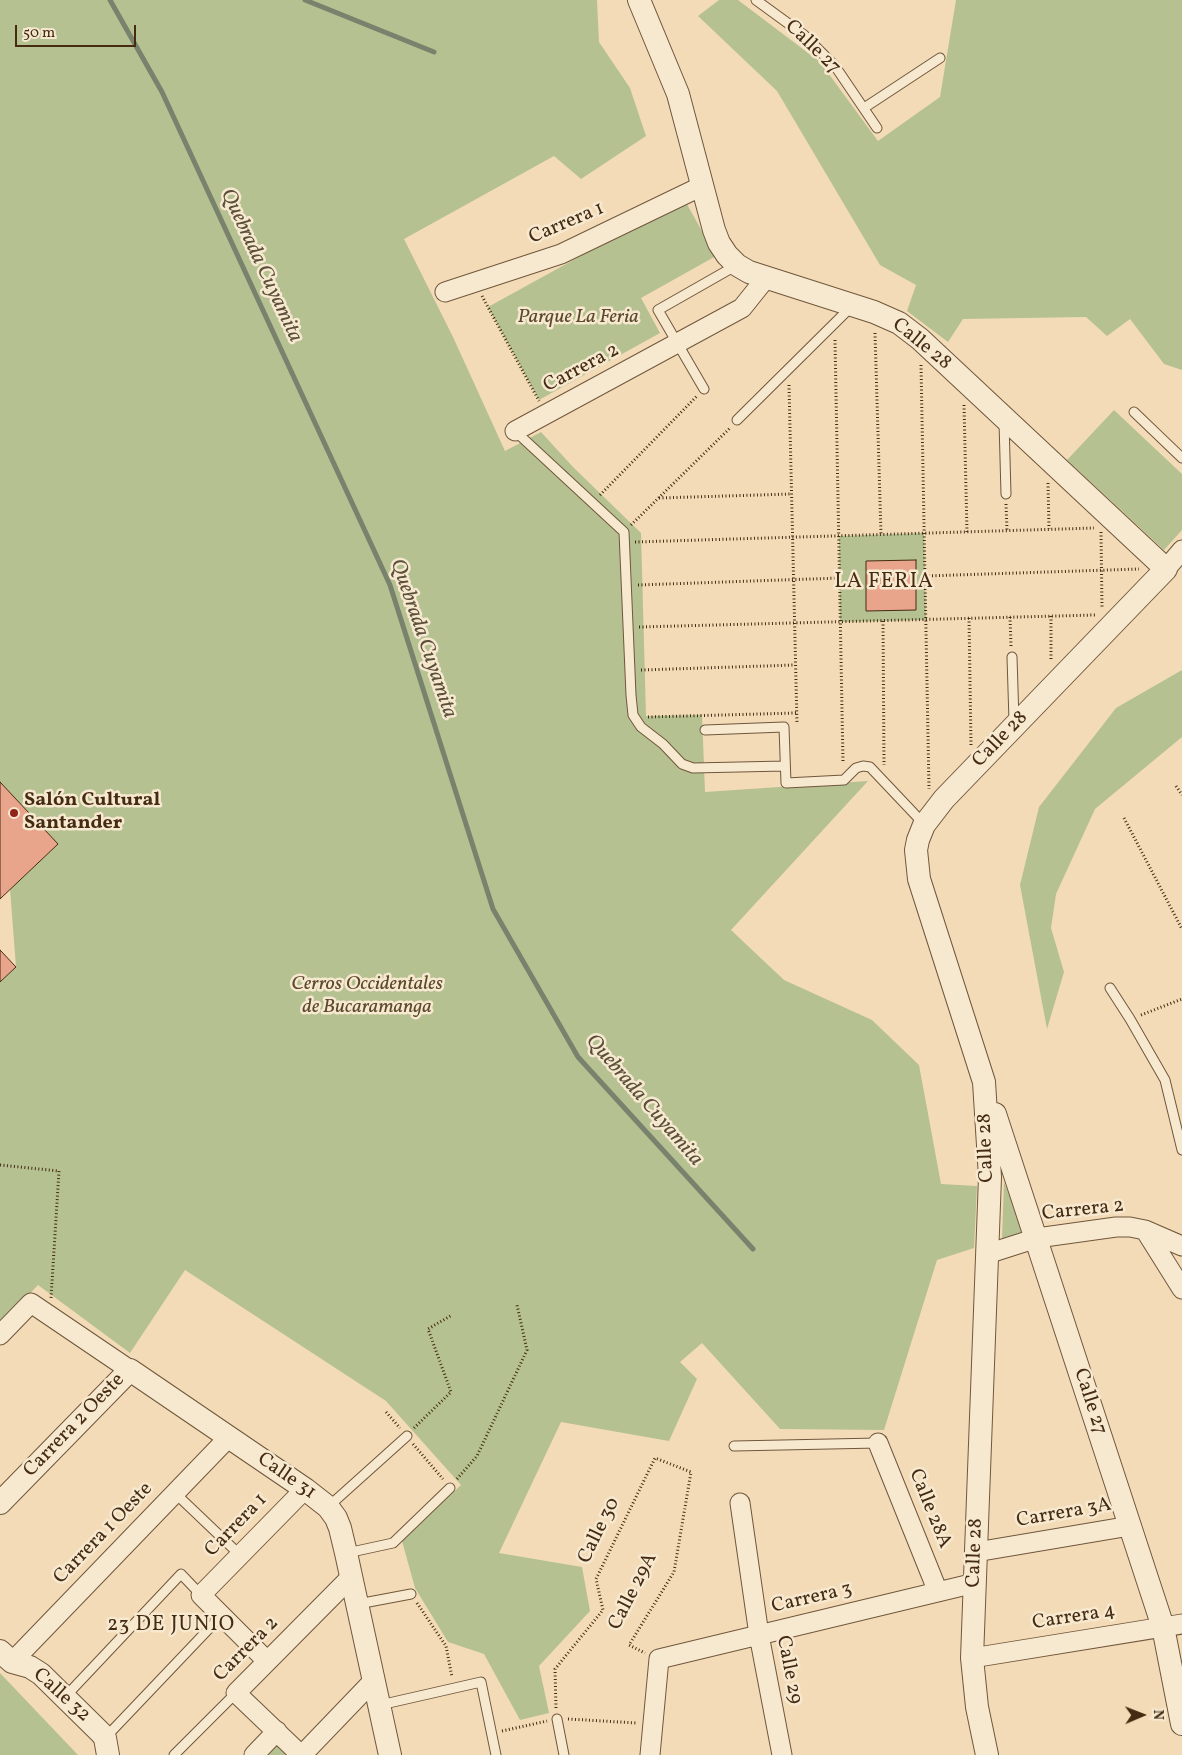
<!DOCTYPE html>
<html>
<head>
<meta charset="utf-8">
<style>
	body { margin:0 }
	#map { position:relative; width:1182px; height:1755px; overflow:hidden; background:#f3dbb7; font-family:Vollkorn,serif }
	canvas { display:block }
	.north { position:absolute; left:1117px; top:1690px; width:50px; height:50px; -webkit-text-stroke:4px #f7e8d0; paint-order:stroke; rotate:89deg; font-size:14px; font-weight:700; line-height:20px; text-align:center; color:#442b12 }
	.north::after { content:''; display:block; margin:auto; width:18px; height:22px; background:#442b12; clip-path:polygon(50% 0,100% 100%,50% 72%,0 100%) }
	.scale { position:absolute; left:15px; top:25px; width:121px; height:22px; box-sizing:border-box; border:2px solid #442b12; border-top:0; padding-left:6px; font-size:15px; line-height:18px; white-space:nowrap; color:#442b12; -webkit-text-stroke:4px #f7e8d0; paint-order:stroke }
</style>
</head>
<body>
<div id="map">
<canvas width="1182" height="1755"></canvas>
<div class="north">N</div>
<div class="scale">50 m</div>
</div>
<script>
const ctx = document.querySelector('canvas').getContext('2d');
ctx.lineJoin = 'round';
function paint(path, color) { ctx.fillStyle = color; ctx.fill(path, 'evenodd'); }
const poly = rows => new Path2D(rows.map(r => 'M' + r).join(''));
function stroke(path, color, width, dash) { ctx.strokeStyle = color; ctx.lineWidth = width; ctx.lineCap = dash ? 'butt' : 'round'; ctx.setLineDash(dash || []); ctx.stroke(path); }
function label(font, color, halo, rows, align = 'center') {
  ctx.font = font + ' Vollkorn,serif'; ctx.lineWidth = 5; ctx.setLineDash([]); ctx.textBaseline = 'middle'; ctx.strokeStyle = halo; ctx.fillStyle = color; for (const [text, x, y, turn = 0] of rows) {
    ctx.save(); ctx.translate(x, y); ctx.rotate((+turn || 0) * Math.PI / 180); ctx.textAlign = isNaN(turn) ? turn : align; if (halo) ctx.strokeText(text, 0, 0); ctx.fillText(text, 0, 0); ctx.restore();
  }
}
paint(poly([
	[0,0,597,0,599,42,630,88,646,136,581,179,554,156,404,239,453,337,505,451,541,432,573,467,641,533,646,716,702,715,705,792,868,781,731,930,784,980,872,1020,919,1065,941,1184,977,1186,974,1248,937,1260,884,1430,780,1429,702,1343,680,1362,697,1379,669,1441,561,1422,499,1553,582,1567,590,1611,539,1666,549,1713,520,1720,484,1654,448,1642,415,1588,402,1541,461,1485,386,1401,185,1270,130,1353,38,1285,0,1325,0,982,16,967,10,889,58,844,0,782],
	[719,0,738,0,820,62,878,141,940,97,956,0,1182,0,1182,370,1164,364,1130,319,1107,336,1086,317,963,319,948,342,907,311,916,285,880,265,777,91,698,16],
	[684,199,716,256,641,298,660,333,539,400,488,307],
	[1114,410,1182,474,1182,530,1164,550,1067,460],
	[924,533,926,620,840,622,839,536],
	[1182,670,1182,737,1095,809,1056,894,1051,928,1064,972,1047,1029,1020,885,1039,807,1116,708],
	[1004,1182,1024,1232,1002,1239],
	[0,1673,78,1755,0,1755],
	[278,1742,291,1755,265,1755]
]), '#b6c192');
stroke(poly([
	[110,0,162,92,390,585,493,909,578,1057,753,1249],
	[305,0,434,52]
]), '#79826c', 5);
const building = poly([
	[916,560,916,610,866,611,866,561,916,560],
	[0,782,58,844,0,899,0,782],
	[0,950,16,967,0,982,0,950]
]);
paint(building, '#e8a58b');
stroke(building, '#442b12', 1);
const service = poly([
	[756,0,804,35,835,66,877,128],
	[864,108,940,58],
	[704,389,658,310,737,265],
	[1134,412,1182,458],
	[737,420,851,307],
	[1004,422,1006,494],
	[515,431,624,532,631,695,633,715,641,727,663,744,682,764,693,768,785,766],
	[1012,657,1014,721],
	[705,730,784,727,786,783,844,780,856,768,863,766,870,767,924,824],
	[1110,988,1130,1019,1165,1080,1182,1150],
	[734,1446,878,1443],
	[175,1493,240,1555],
	[328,1507,407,1436],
	[347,1553,393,1543,450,1488],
	[358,1604,411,1594],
	[65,1697,181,1574,201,1595],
	[380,1705,481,1682,496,1755],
	[557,1719,564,1755],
	[105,1738,222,1615],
	[174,1755,236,1693]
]);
const minor = poly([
	[445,292,561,254,702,186],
	[515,431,742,308,766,278],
	[1166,569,1182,550],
	[1145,1230,1182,1289],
	[987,1254,1037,1238,1116,1227,1130,1227,1145,1230,1182,1246],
	[0,1335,31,1303,130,1370],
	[878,1443,938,1592],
	[740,1503,759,1635,782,1755],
	[976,1552,1130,1526],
	[972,1658,1182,1624],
	[267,1661,201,1595,305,1489],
	[12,1662,229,1437],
	[254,1755,277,1731],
	[301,1755,236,1693,352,1576],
	[302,1755,374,1680],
	[650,1755,659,1659,975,1583]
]);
const tertiary = poly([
	[639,0,678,94,714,230,719,243,727,255,737,265,749,272,874,312,899,323,920,339,1166,569,944,799,924,825,918,840,916,850,919,879,984,1082,990,1177,972,1658,977,1707,987,1755],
	[995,1114,1163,1627,1182,1724],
	[0,1503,130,1370,305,1489,328,1507,336,1518,340,1528,346,1553,390,1755],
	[0,1651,12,1662,30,1667,41,1674,101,1733,105,1738,108,1755]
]);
stroke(service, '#70573b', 11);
stroke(minor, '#70573b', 21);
stroke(tertiary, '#70573b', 24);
stroke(poly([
	[482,296,539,401],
	[875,333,881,534],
	[835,340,843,763],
	[921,365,929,789],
	[789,385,797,724],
	[964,405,967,532],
	[1048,483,1049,529],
	[600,495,697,396],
	[659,498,791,494],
	[1006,504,1007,530],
	[631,525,730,428],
	[1101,532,1102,608],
	[635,542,1094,528],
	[925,576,1139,569],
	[638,585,839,578],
	[1051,616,1051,661],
	[1010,617,1011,646],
	[969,618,971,745],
	[883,621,884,765],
	[639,627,1095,615],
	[641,670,795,665],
	[648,717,796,713],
	[1176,786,1182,795],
	[1124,818,1182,929],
	[1141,1015,1182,999],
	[0,1165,59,1171,51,1298],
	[386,1412,400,1428],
	[414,1428,451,1392,428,1329,452,1315],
	[413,1444,443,1479],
	[457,1479,477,1456,527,1350,517,1305],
	[417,1603,446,1646,452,1677],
	[556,1708,555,1669,603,1610,596,1579,655,1458,691,1472,674,1572,629,1645,645,1653],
	[568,1719,637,1723],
	[502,1731,547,1721]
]), '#442b12', 3, [1, 2.5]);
stroke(service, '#f7e8d0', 9);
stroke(minor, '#f7e8d0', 19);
stroke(tertiary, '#f7e8d0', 22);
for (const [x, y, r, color] of [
	[14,813,5,"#8f2418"]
]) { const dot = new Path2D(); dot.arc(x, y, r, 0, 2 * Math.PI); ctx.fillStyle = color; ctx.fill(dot); stroke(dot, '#f7e8d0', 2); }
label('20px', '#442b12', '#f7e8d0', [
	["Calle 27",812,48,44],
	["Carrera 1",567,224,-23],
	["Calle 28",921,345,39],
	["Carrera 2",582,369,-28],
	["Calle 28",1001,740,-46],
	["Calle 28",987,1148,-92],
	["Carrera 2",1083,1211,-6],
	["Calle 27",1089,1402,72],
	["Carrera 2 Oeste",75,1426,-46],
	["Calle 31",286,1477,35],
	["Calle 28A",929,1509,68],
	["Carrera 3A",1064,1514,-10],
	["Carrera 1",237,1526,-46],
	["Calle 30",600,1531,-64],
	["Carrera 1 Oeste",104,1534,-46],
	["Calle 28",976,1553,-88],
	["Calle 29A",634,1592,-63],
	["Carrera 3",812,1599,-13],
	["Carrera 4",1074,1618,-9],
	["Carrera 2",247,1650,-45],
	["Calle 29",788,1670,79],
	["Calle 32",61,1696,42]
]);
label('italic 20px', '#5b492c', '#f7e8d0', [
	["Parque La Feria",578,318],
	["Cerros Occidentales",367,985],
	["de Bucaramanga",367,1008]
]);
label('bold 20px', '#442b12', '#f7e8d0', [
	["Salón Cultural",24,801],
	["Santander",24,824]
], 'left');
label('italic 21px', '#5a4f38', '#f7e8d0', [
	["Quebrada Cuyamita",260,266,65],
	["Quebrada Cuyamita",422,639,71],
	["Quebrada Cuyamita",643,1101,49]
]);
ctx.letterSpacing = '1px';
label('21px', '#442b12', '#f7e8d0', [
	["LA FERIA",884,583],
	["23 DE JUNIO",171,1626]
]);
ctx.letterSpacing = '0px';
</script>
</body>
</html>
